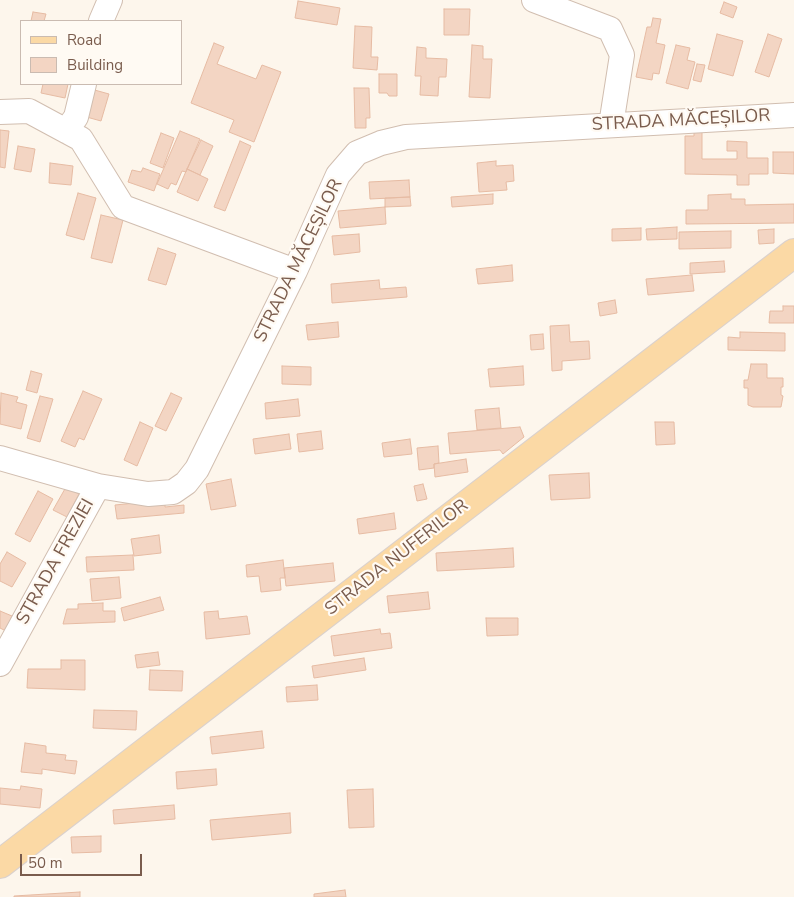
<!DOCTYPE html>
<html>
<head>
<meta charset="utf-8">
<style>
	body { margin:0 }
	#map { position:relative; width:794px; height:897px; overflow:hidden; background:#fdf6ec; font-family:"Nunito Sans",sans-serif }
	canvas { display:block }
	.legend { position:absolute; left:20px; top:20px; width:162px; height:65px; box-sizing:border-box; background:#fffaf3; border:1px solid #cabbb1; margin:0; padding:6px 9px; list-style:none; font-size:15px; color:#7a5c4d }
	.legend li { display:flex; align-items:center; gap:10px; height:25px }
	.legend b { width:25px; border:1px solid #cabbb1 }
	.scale { position:absolute; left:20px; top:854px; width:122px; height:22px; box-sizing:border-box; border:2px solid #7a5c4d; border-top:0; padding-left:6px; font-size:15px; line-height:18px; white-space:nowrap; color:#7a5c4d; -webkit-text-stroke:4px #fffaf3; paint-order:stroke }
</style>
</head>
<body>
<div id="map">
<canvas width="794" height="897"></canvas>
<ul class="legend">
<li><b style="height:6px;background:#fbd9a5"></b>Road</li>
<li><b style="height:14px;background:#f3d5c3"></b>Building</li>
</ul>
<div class="scale">50 m</div>
</div>
<script>
const ctx = document.querySelector('canvas').getContext('2d');
ctx.lineJoin = 'round';
function paint(path, color) { ctx.fillStyle = color; ctx.fill(path, 'evenodd'); }
const poly = rows => new Path2D(rows.map(r => 'M' + r).join(''));
function stroke(path, color, width, dash) { ctx.strokeStyle = color; ctx.lineWidth = width; ctx.lineCap = dash ? 'butt' : 'round'; ctx.setLineDash(dash || []); ctx.stroke(path); }
function label(font, color, halo, rows, align = 'center') {
  ctx.font = font + ' "Nunito Sans",sans-serif'; ctx.lineWidth = 4.5; ctx.setLineDash([]); ctx.textBaseline = 'middle'; ctx.strokeStyle = halo; ctx.fillStyle = color; for (const [text, x, y, turn = 0] of rows) {
    ctx.save(); ctx.translate(x, y); ctx.rotate((+turn || 0) * Math.PI / 180); ctx.textAlign = isNaN(turn) ? turn : align; if (halo) ctx.strokeText(text, 0, 0); ctx.fillText(text, 0, 0); ctx.restore();
  }
}
const building = poly([
	[298,1,340,8,337,25,295,18,298,1],
	[724,2,737,7,733,18,720,13,724,2],
	[444,9,470,9,469,35,444,35,444,9],
	[33,12,46,14,44,21,31,21,33,12],
	[653,18,661,19,656,43,665,45,659,74,653,73,652,80,636,77,647,27,651,27,653,18],
	[355,26,372,27,371,57,378,57,377,70,353,68,355,26],
	[717,34,743,41,733,76,708,69,717,34],
	[768,34,782,39,769,77,755,72,768,34],
	[214,43,224,47,217,64,256,79,262,65,281,72,254,142,229,132,234,120,191,103,214,43],
	[472,45,483,46,483,59,492,59,490,98,469,97,472,45],
	[676,45,690,48,687,60,695,62,688,89,666,83,676,45],
	[417,47,426,48,426,58,447,59,446,77,439,77,438,96,420,95,421,76,415,76,417,47],
	[697,64,705,65,701,82,693,80,697,64],
	[379,74,397,74,397,96,389,96,387,93,379,93,379,74],
	[43,84,68,84,65,98,41,93,43,84],
	[354,88,369,88,370,118,366,118,366,128,355,128,354,88],
	[91,89,109,94,101,121,83,116,91,89],
	[0,130,9,131,5,168,0,167,0,130],
	[180,131,200,139,186,172,182,171,176,185,171,183,168,189,157,184,180,131],
	[694,131,702,131,702,159,737,159,737,151,727,151,727,141,747,142,747,158,768,158,768,174,749,174,749,185,737,185,737,175,685,174,685,136,694,136,694,131],
	[161,133,174,138,163,168,150,163,161,133],
	[201,140,213,146,200,175,187,169,201,140],
	[240,141,251,146,225,211,214,207,240,141],
	[18,146,35,149,31,172,14,169,18,146],
	[773,152,794,152,794,174,773,173,773,152],
	[496,161,496,166,513,165,514,181,506,182,507,190,479,192,477,163,496,161],
	[50,163,73,166,71,185,49,183,50,163],
	[143,168,160,174,154,191,128,182,132,170,141,172,143,168],
	[187,169,208,179,198,201,177,192,187,169],
	[409,180,410,197,370,199,369,182,409,180],
	[78,193,96,198,84,240,66,235,78,193],
	[493,194,493,204,452,207,451,197,493,194],
	[731,194,731,199,745,199,745,205,794,204,794,223,686,224,686,210,708,210,708,195,731,194],
	[410,197,411,206,385,207,385,198,410,197],
	[385,207,386,224,340,228,338,211,385,207],
	[101,215,123,220,112,263,91,258,101,215],
	[677,227,677,239,647,240,646,229,677,227],
	[641,228,641,240,612,241,612,229,641,228],
	[774,229,774,243,759,244,758,230,774,229],
	[731,231,731,248,679,249,679,232,731,231],
	[359,234,360,252,334,255,332,236,359,234],
	[158,248,176,254,166,285,148,280,158,248],
	[724,261,725,272,690,274,690,263,724,261],
	[512,265,513,281,478,284,476,269,512,265],
	[692,275,694,291,648,295,646,279,692,275],
	[379,280,380,289,406,287,407,297,332,303,331,284,379,280],
	[615,300,617,313,600,316,598,303,615,300],
	[783,306,794,306,794,323,769,323,770,311,783,311,783,306],
	[338,322,339,337,308,340,306,325,338,322],
	[569,325,570,342,589,341,590,359,562,361,562,370,552,371,550,326,569,325],
	[740,332,785,333,785,351,728,350,728,337,740,338,740,332],
	[543,334,544,349,531,350,530,335,543,334],
	[751,364,767,364,767,378,783,378,783,387,781,387,781,395,783,396,781,407,753,407,748,405,748,388,744,388,744,380,748,380,751,364],
	[282,366,311,367,311,385,282,384,282,366],
	[523,366,524,385,490,387,488,369,523,366],
	[31,371,42,374,37,393,26,390,31,371],
	[83,391,102,399,84,440,79,438,75,447,61,441,83,391],
	[1,393,18,397,16,402,27,405,21,429,0,424,1,393],
	[171,393,182,398,166,431,155,426,171,393],
	[40,396,53,399,40,442,27,438,40,396],
	[298,399,300,416,266,419,265,403,298,399],
	[499,408,501,428,477,430,475,410,499,408],
	[140,422,153,428,137,466,124,460,140,422],
	[655,422,674,422,675,444,656,445,655,422],
	[520,427,524,437,503,454,500,450,450,454,448,433,520,427],
	[321,431,323,449,299,452,297,434,321,431],
	[289,434,291,449,255,454,253,439,289,434],
	[410,439,412,454,384,457,382,443,410,439],
	[438,446,439,463,434,464,434,468,419,470,417,448,438,446],
	[466,459,468,472,435,477,434,464,466,459],
	[589,473,590,498,551,500,549,475,589,473],
	[231,479,236,506,211,510,206,484,231,479],
	[423,484,427,499,417,501,414,486,423,484],
	[66,487,79,494,67,517,53,510,66,487],
	[38,491,53,499,30,542,15,534,38,491],
	[165,500,165,507,184,505,184,513,117,519,115,505,165,500],
	[394,513,396,529,359,534,357,519,394,513],
	[159,535,161,553,134,556,131,539,159,535],
	[513,548,514,567,437,571,436,553,513,548],
	[7,552,26,563,12,587,0,581,0,564,7,552],
	[133,555,134,570,87,572,86,557,133,555],
	[283,560,285,578,280,578,281,590,261,592,259,576,247,577,246,565,283,560],
	[333,563,335,581,286,586,284,568,333,563],
	[119,577,121,598,92,601,90,579,119,577],
	[428,592,430,609,389,613,387,596,428,592],
	[160,597,164,610,124,621,121,608,160,597],
	[103,603,103,611,115,611,115,622,63,624,67,609,78,609,78,604,103,603],
	[0,611,12,616,6,631,0,628,0,611],
	[218,611,219,619,247,616,250,634,206,639,204,612,218,611],
	[486,618,518,618,518,635,487,636,486,618],
	[380,629,381,634,390,633,392,648,334,656,331,636,380,629],
	[158,652,160,665,137,668,135,655,158,652],
	[364,658,366,670,314,678,312,666,364,658],
	[61,660,85,660,85,690,27,688,28,669,61,669,61,660],
	[150,670,183,671,182,691,149,690,150,670],
	[317,685,318,700,287,702,286,687,317,685],
	[94,710,137,711,136,730,93,728,94,710],
	[262,731,264,748,212,754,210,737,262,731],
	[25,743,46,746,46,753,66,755,65,760,77,761,75,774,42,769,42,774,21,772,25,743],
	[216,769,217,785,177,789,176,772,216,769],
	[21,786,42,789,40,808,0,804,0,788,20,790,21,786],
	[373,789,374,827,349,828,347,790,373,789],
	[174,805,175,819,114,824,113,810,174,805],
	[290,813,291,833,212,840,210,820,290,813],
	[101,836,101,852,72,853,71,837,101,836],
	[345,890,346,897,314,897,314,894,345,890],
	[80,892,80,897,14,897,14,896,80,892]
]);
paint(building, '#f3d5c3');
stroke(building, '#e6bba3', 1);
const minor = poly([
	[534,0,610,29,622,55,611,125],
	[101,21,110,0],
	[0,112,29,111,81,139,123,207,295,271],
	[66,131,76,117,84,84],
	[0,458,98,486,148,494,173,492,186,483,197,469,295,271,338,175,357,153,381,143,406,137,794,115],
	[0,664,98,486]
]);
const major = poly([
	[0,864,794,253]
]);
stroke(minor, '#d1beb0', 26);
stroke(major, '#dad1cd', 30);
stroke(minor, '#fff', 24);
stroke(major, '#fbd9a5', 28);
label('18px', '#7a5c4d', '#fffaf3', [
	["STRADA MĂCEȘILOR",681,121,-3],
	["STRADA MĂCEȘILOR",299,261,-64],
	["STRADA NUFERILOR",397,558,-38],
	["STRADA FREZIEI",56,562,-61]
]);
</script>
</body>
</html>
